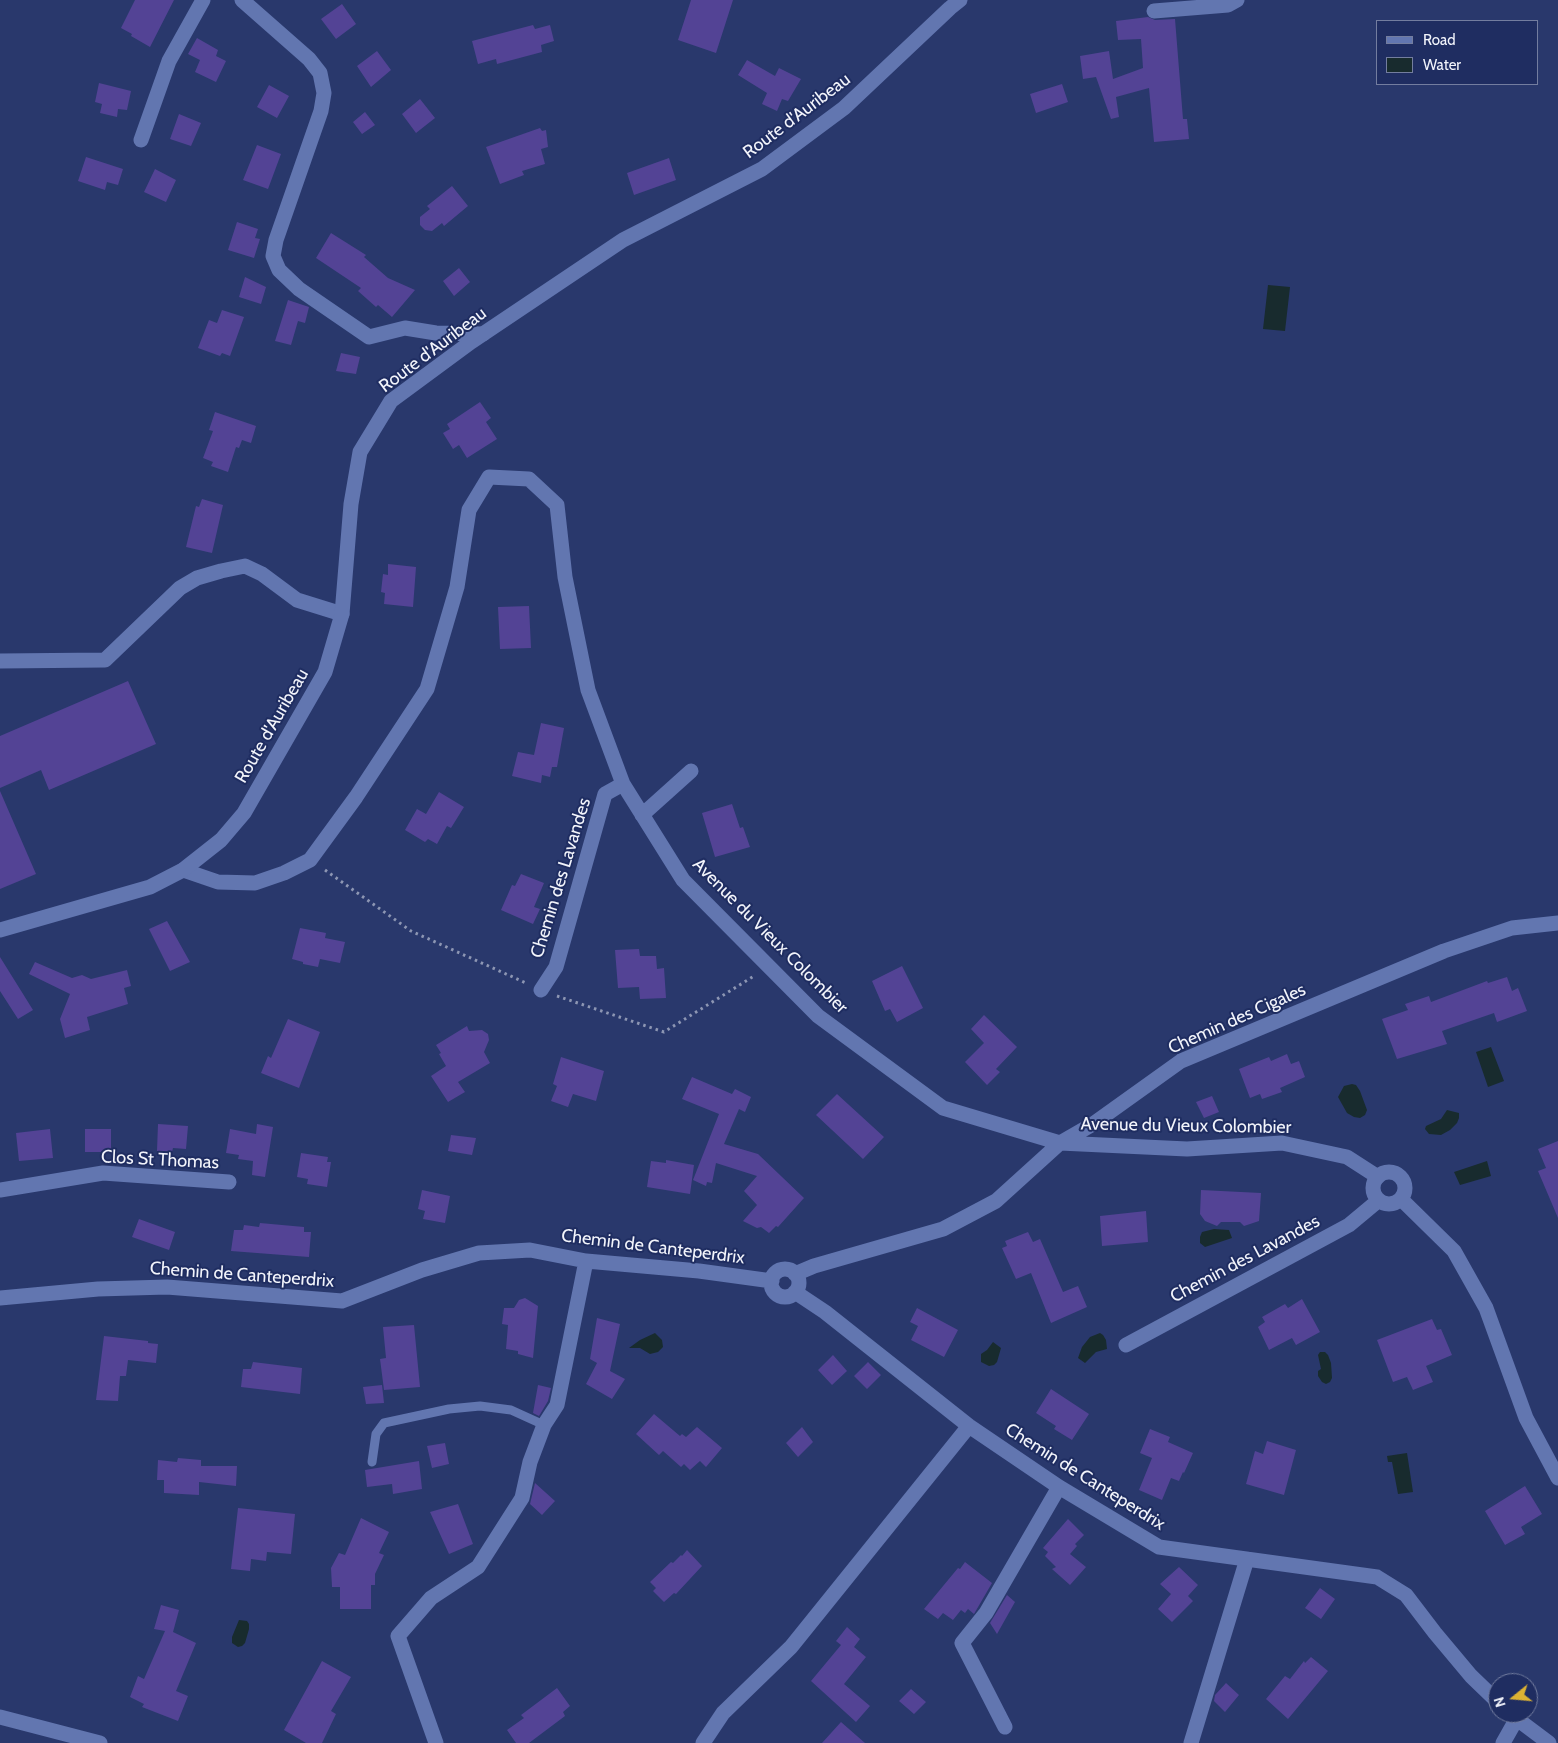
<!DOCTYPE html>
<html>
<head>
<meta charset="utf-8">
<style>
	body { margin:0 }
	#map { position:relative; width:1558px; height:1743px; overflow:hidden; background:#29386c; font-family:Cabin,sans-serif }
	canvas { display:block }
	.legend { position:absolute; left:1376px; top:20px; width:162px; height:65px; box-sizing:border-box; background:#1f2d61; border:1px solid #737d9f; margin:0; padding:6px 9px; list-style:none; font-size:15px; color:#f2f4fb }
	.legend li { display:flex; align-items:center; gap:10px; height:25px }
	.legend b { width:25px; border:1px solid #737d9f }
	.north { position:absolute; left:1488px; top:1673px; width:50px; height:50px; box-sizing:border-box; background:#1f2d61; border:1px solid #737d9f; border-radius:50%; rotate:253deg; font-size:14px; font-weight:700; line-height:20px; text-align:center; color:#f2f4fb }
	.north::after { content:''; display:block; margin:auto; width:18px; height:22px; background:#dcb233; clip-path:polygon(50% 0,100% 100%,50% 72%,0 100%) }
</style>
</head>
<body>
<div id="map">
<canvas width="1558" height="1743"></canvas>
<ul class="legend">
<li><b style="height:6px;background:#6276b0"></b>Road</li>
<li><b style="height:14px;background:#182b2e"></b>Water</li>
</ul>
<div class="north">N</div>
</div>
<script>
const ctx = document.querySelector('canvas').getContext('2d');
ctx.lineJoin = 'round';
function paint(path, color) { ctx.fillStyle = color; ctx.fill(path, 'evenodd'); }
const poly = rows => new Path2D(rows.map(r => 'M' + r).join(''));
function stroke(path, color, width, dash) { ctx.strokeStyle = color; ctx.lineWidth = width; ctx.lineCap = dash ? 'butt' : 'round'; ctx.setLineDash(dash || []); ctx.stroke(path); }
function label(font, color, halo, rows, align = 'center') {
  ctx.font = font + ' Cabin,sans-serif'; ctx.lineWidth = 4; ctx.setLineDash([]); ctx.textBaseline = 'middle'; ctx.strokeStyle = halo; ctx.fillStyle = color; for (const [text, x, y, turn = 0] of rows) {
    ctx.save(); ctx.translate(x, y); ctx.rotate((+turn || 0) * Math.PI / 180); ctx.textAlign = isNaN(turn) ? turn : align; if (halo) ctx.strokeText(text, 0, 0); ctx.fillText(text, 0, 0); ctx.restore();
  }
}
paint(poly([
	[1268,285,1290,287,1285,331,1263,329],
	[1491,1047,1504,1081,1488,1087,1476,1052],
	[1352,1084,1356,1085,1360,1091,1367,1110,1365,1115,1360,1118,1354,1117,1347,1113,1338,1097,1344,1086],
	[1447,1110,1459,1113,1459,1118,1457,1123,1450,1130,1441,1135,1429,1134,1425,1129,1426,1126,1441,1119],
	[1487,1161,1491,1176,1460,1185,1454,1172],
	[1214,1229,1229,1230,1232,1238,1205,1247,1200,1243,1200,1237,1202,1232],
	[655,1333,662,1340,663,1347,658,1352,650,1354,640,1348,629,1348,640,1340],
	[1100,1333,1103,1335,1106,1340,1107,1349,1096,1352,1085,1363,1078,1358,1082,1347,1090,1337],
	[993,1342,1001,1348,997,1362,994,1365,989,1366,981,1362,981,1354,987,1350],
	[1320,1352,1325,1352,1328,1355,1331,1363,1332,1378,1330,1382,1326,1384,1322,1382,1318,1376,1318,1371,1321,1369,1318,1355],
	[1407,1453,1413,1492,1398,1494,1392,1462,1388,1462,1387,1456],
	[239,1620,247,1621,249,1624,249,1629,245,1643,242,1646,238,1647,232,1643,232,1637]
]), '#182b2e');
paint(poly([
	[135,0,174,0,150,47,131,36,132,34,121,28],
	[691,0,733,0,716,53,678,40],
	[342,4,356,24,336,39,321,19],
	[1148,17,1155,20,1175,19,1183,119,1187,119,1189,139,1154,142,1149,88,1116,97,1119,117,1111,119,1096,77,1083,79,1080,56,1109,51,1113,79,1143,68,1141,39,1118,40,1116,21],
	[533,25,535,29,550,25,554,41,541,45,542,52,497,64,496,59,478,64,472,41],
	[197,38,218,50,216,56,226,61,216,82,195,72,200,60,188,54],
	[377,51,391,70,371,87,357,66],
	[747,60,775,76,779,68,801,79,788,101,782,99,777,111,762,104,767,93,738,75],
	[99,83,131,91,127,110,118,109,117,117,100,113,102,104,95,102],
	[1062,84,1068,102,1036,113,1030,94],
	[269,85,289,96,277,118,257,107],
	[420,99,435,118,416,133,402,114],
	[365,112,375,125,362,134,353,122],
	[179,114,201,123,191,146,170,139],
	[540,128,542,131,546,130,548,147,541,149,545,164,522,171,524,175,500,184,486,147],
	[257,145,281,154,268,189,243,180],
	[86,157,123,169,118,185,107,182,105,190,78,181],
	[669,158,676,180,634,195,627,173],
	[155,169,176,180,166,202,144,192],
	[452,186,468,206,444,226,442,223,432,231,425,230,420,225,420,217,430,209,427,206],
	[237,222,258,229,255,238,260,239,254,258,228,250],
	[331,233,366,255,364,257,388,278,415,290,392,317,378,305,376,307,358,291,361,288,316,258],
	[459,268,470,282,454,296,443,281],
	[245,277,266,287,261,304,239,297],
	[288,300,309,307,305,323,298,321,291,345,275,341],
	[222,310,244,317,230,356,222,353,220,356,198,348,209,320,217,323],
	[341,353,360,357,356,374,336,371],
	[480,402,491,418,486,422,497,439,467,458,459,445,453,449,443,433,450,429,447,424],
	[215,412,256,426,251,443,242,440,239,448,236,447,228,472,211,466,213,462,203,458,213,431,209,430],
	[202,499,223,505,212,553,186,547,196,506,199,507],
	[388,564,416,567,413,607,384,604,385,593,381,592,383,574,388,575],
	[529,606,531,648,500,649,498,607],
	[128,681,156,744,49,790,41,770,0,788,0,736],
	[541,723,564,728,557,767,552,767,550,777,542,775,541,783,512,776,518,752,534,755],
	[0,791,36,874,0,889],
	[439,792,464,807,451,828,447,826,437,844,428,839,425,842,405,830,417,809,426,814],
	[732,804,740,828,743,827,750,847,715,857,702,813],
	[521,874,544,883,534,907,540,909,533,924,501,910,512,885,515,886],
	[167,921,190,962,170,971,149,929],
	[300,928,326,933,325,938,345,942,340,963,320,959,318,967,303,964,303,962,292,959],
	[639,949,640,956,656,956,657,969,664,968,666,998,640,999,639,987,618,988,615,950],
	[0,957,33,1010,18,1019,0,991],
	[35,962,72,978,82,975,91,979,127,970,131,986,124,988,128,1004,87,1017,90,1030,65,1038,60,1019,70,994,29,974],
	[902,966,923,1008,897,1022,890,1009,885,1011,872,981],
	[1507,977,1512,991,1518,988,1527,1011,1497,1022,1494,1013,1442,1031,1447,1044,1397,1059,1382,1019,1408,1010,1405,1004,1429,996,1431,1002,1487,981,1488,983],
	[984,1015,1017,1047,996,1069,1000,1072,987,1085,965,1062,984,1043,971,1029],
	[288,1019,320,1032,299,1088,261,1073,268,1056,271,1058],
	[467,1026,469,1031,482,1030,488,1034,489,1040,484,1052,490,1063,458,1082,465,1092,448,1102,431,1076,446,1066,439,1054,441,1053,436,1045],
	[1287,1054,1291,1064,1299,1061,1305,1077,1280,1088,1282,1092,1262,1099,1260,1094,1250,1098,1239,1069,1269,1057,1271,1061],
	[561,1057,604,1071,596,1101,573,1094,568,1107,551,1101,557,1086,553,1084],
	[692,1077,732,1094,735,1089,751,1097,745,1112,739,1109,724,1144,758,1154,804,1198,778,1227,776,1226,769,1233,761,1227,757,1228,743,1221,757,1205,744,1191,757,1176,716,1163,712,1183,707,1182,706,1186,693,1180,719,1114,682,1099],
	[837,1094,884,1137,863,1159,816,1115],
	[1212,1096,1219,1112,1204,1118,1196,1102],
	[158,1124,188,1126,186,1149,173,1148,172,1152,157,1151],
	[257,1124,273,1127,265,1177,252,1175,253,1161,238,1159,239,1155,226,1153,230,1129,256,1134],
	[50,1129,53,1158,19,1161,16,1133],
	[85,1129,111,1129,111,1152,85,1152],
	[451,1135,476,1138,472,1155,448,1151],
	[1558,1141,1558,1218,1538,1171,1546,1168,1538,1149],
	[301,1153,328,1157,327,1162,331,1162,327,1187,307,1184,308,1179,297,1177],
	[666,1160,694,1165,690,1194,647,1187,651,1161,666,1163],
	[422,1190,450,1196,445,1223,423,1219,425,1211,418,1209],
	[1201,1190,1261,1193,1259,1221,1244,1226,1240,1222,1221,1222,1217,1226,1205,1221,1200,1214],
	[1146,1211,1148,1242,1102,1246,1100,1216],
	[139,1219,175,1232,169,1250,132,1237],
	[260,1223,304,1227,304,1232,311,1232,309,1257,231,1251,234,1230,243,1230,244,1225,259,1227],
	[1028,1232,1033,1242,1040,1239,1063,1292,1078,1286,1087,1307,1051,1323,1031,1273,1016,1279,1002,1248,1007,1246,1005,1241],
	[525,1298,538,1306,533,1358,518,1354,518,1351,506,1349,508,1325,502,1324,504,1308,514,1308,519,1300],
	[1302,1299,1320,1332,1296,1345,1292,1338,1269,1350,1258,1327,1265,1322,1262,1317,1285,1304,1288,1308],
	[917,1308,958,1330,944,1357,911,1340,918,1326,910,1322],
	[597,1318,620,1324,610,1371,625,1379,612,1399,586,1384,597,1363,590,1359],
	[1432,1319,1437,1330,1441,1329,1452,1355,1426,1366,1433,1382,1413,1390,1407,1377,1393,1382,1377,1340],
	[414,1325,420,1387,384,1390,380,1359,386,1358,383,1327],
	[104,1336,148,1341,148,1343,158,1344,156,1363,128,1360,126,1376,120,1376,118,1401,96,1400],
	[833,1355,847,1371,832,1385,818,1370],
	[253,1362,302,1368,300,1394,241,1387,243,1369,251,1369],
	[868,1362,881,1375,867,1389,854,1376],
	[382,1385,384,1403,366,1404,363,1387],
	[538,1385,551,1388,548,1401,539,1416,533,1413],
	[1051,1389,1089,1414,1072,1440,1054,1429,1056,1426,1036,1413],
	[654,1414,680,1436,682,1434,686,1437,697,1427,722,1448,706,1467,700,1461,690,1470,684,1464,681,1467,663,1451,659,1455,636,1434],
	[802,1427,813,1442,798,1457,786,1443],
	[1150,1429,1170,1437,1168,1442,1193,1453,1184,1473,1183,1472,1179,1481,1171,1478,1162,1500,1139,1490,1152,1458,1140,1453],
	[1267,1441,1296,1450,1284,1495,1246,1484,1255,1451,1263,1454],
	[445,1443,449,1464,432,1468,427,1446],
	[178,1458,201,1460,201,1466,237,1466,236,1486,199,1482,199,1495,164,1493,164,1480,157,1480,158,1460,177,1462],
	[419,1461,422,1489,393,1494,392,1484,367,1487,365,1470],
	[535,1483,555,1501,542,1515,530,1504],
	[1525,1486,1542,1514,1521,1527,1525,1534,1505,1545,1485,1511],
	[458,1504,473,1544,449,1554,430,1512],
	[238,1508,295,1514,291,1554,267,1552,266,1561,251,1559,250,1571,231,1569],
	[361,1518,389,1532,379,1553,384,1555,375,1574,375,1585,371,1585,371,1609,340,1609,340,1587,332,1587,331,1568,339,1553,345,1555],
	[1068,1519,1084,1535,1075,1544,1077,1546,1070,1554,1086,1567,1070,1585,1052,1569,1056,1567,1045,1556,1048,1552,1043,1548],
	[687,1550,702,1566,676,1594,674,1593,664,1602,653,1591,656,1588,650,1582,671,1562,673,1563,681,1555,682,1556],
	[965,1562,992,1583,974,1614,968,1609,965,1613,961,1610,953,1620,943,1613,938,1619,924,1609,958,1568,960,1569],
	[1179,1567,1198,1585,1188,1596,1193,1601,1172,1622,1158,1609,1171,1594,1160,1584],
	[1320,1588,1335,1599,1321,1619,1305,1608],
	[1007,1595,1015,1602,997,1634,990,1623],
	[161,1605,179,1610,173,1632,196,1643,176,1691,188,1696,178,1721,142,1707,144,1704,130,1697,138,1676,144,1679,165,1631,154,1629],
	[847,1627,860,1639,854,1647,866,1657,844,1684,870,1706,856,1722,811,1681,841,1645,836,1641],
	[1311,1657,1328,1671,1288,1719,1266,1699,1285,1676,1290,1679,1304,1661,1305,1663],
	[322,1661,351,1677,331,1711,336,1714,322,1743,306,1743,284,1730],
	[1226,1683,1239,1695,1225,1712,1214,1701,1215,1695],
	[557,1688,570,1706,563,1712,565,1716,529,1743,516,1743,507,1730,524,1718,521,1715],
	[911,1689,926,1702,914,1714,899,1701],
	[841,1722,865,1743,822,1743]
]), '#534395');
stroke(poly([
	[325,870,411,931,526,983],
	[557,996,664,1032,754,976]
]), '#8d96b3', 3, [2.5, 4]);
stroke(poly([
	[372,1462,376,1434,384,1423,449,1409,480,1406,511,1410,544,1425]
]), '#6276b0', 9);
stroke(poly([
	[242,0,309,59,320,73,324,93,321,111,276,240,273,256,279,270,299,289,369,337,405,328,436,333,483,334],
	[1154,11,1228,5,1237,0],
	[141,140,169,61,203,0],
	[0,661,105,660,180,588,197,578,221,571,245,566,262,574,297,600,342,614],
	[642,815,691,771],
	[183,870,218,882,255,883,284,873,310,860,356,797,427,689,457,587,469,510,489,477,529,479,557,505,565,577,588,690,623,784,683,880,818,1016,943,1108,1060,1143,1187,1149,1282,1143,1347,1157,1378,1177],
	[541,990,556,967,605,794,623,784],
	'1373 1188a16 16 0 1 1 32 0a16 16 0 1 1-32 0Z',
	[0,1190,103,1173,229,1182],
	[1401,1199,1454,1251,1486,1308,1526,1418,1558,1478],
	'771 1283a14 14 0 1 1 28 0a14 14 0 1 1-28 0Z',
	[795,1274,814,1266,943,1229,996,1201,1060,1143,1093,1124,1181,1061,1444,951,1512,928,1558,923],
	[795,1292,825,1312,969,1426,1059,1487,1159,1547,1377,1577,1406,1595,1435,1633,1471,1676,1498,1702],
	[0,1298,98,1289,167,1287,342,1301,422,1270,479,1253,530,1250,586,1261,699,1271,772,1281],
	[1126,1345,1349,1225,1379,1200],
	[1509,1713,1549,1743],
	[0,1717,100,1743],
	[1005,1727,962,1643,986,1613,1059,1487],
	[436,1743,398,1636,431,1598,478,1567,522,1498,530,1462,544,1425,557,1405,586,1261],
	[703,1743,723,1713,791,1647,969,1426],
	[1191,1743,1247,1559],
	[1503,1743,1516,1720]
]), '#6276b0', 15);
stroke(poly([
	[0,930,150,887,183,870,221,840,244,813,325,672,342,614,351,504,360,452,391,401,471,342,623,240,762,169,844,108,950,8,960,0]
]), '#6276b0', 15);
label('18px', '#f2f4fb', '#1f2d61', [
	["Route d'Auribeau",797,116,-37],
	["Route d'Auribeau",433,350,-37],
	["Route d'Auribeau",272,726,-60],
	["Chemin des Lavandes",561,878,-73],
	["Avenue du Vieux Colombier",770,936,45],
	["Chemin des Cigales",1237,1019,-24],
	["Avenue du Vieux Colombier",1186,1126,1],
	["Clos St Thomas",160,1160,3],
	["Chemin de Canteperdrix",653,1247,7],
	["Chemin des Lavandes",1245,1259,-28],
	["Chemin de Canteperdrix",242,1275,4],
	["Chemin de Canteperdrix",1085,1477,32]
]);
</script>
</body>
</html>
